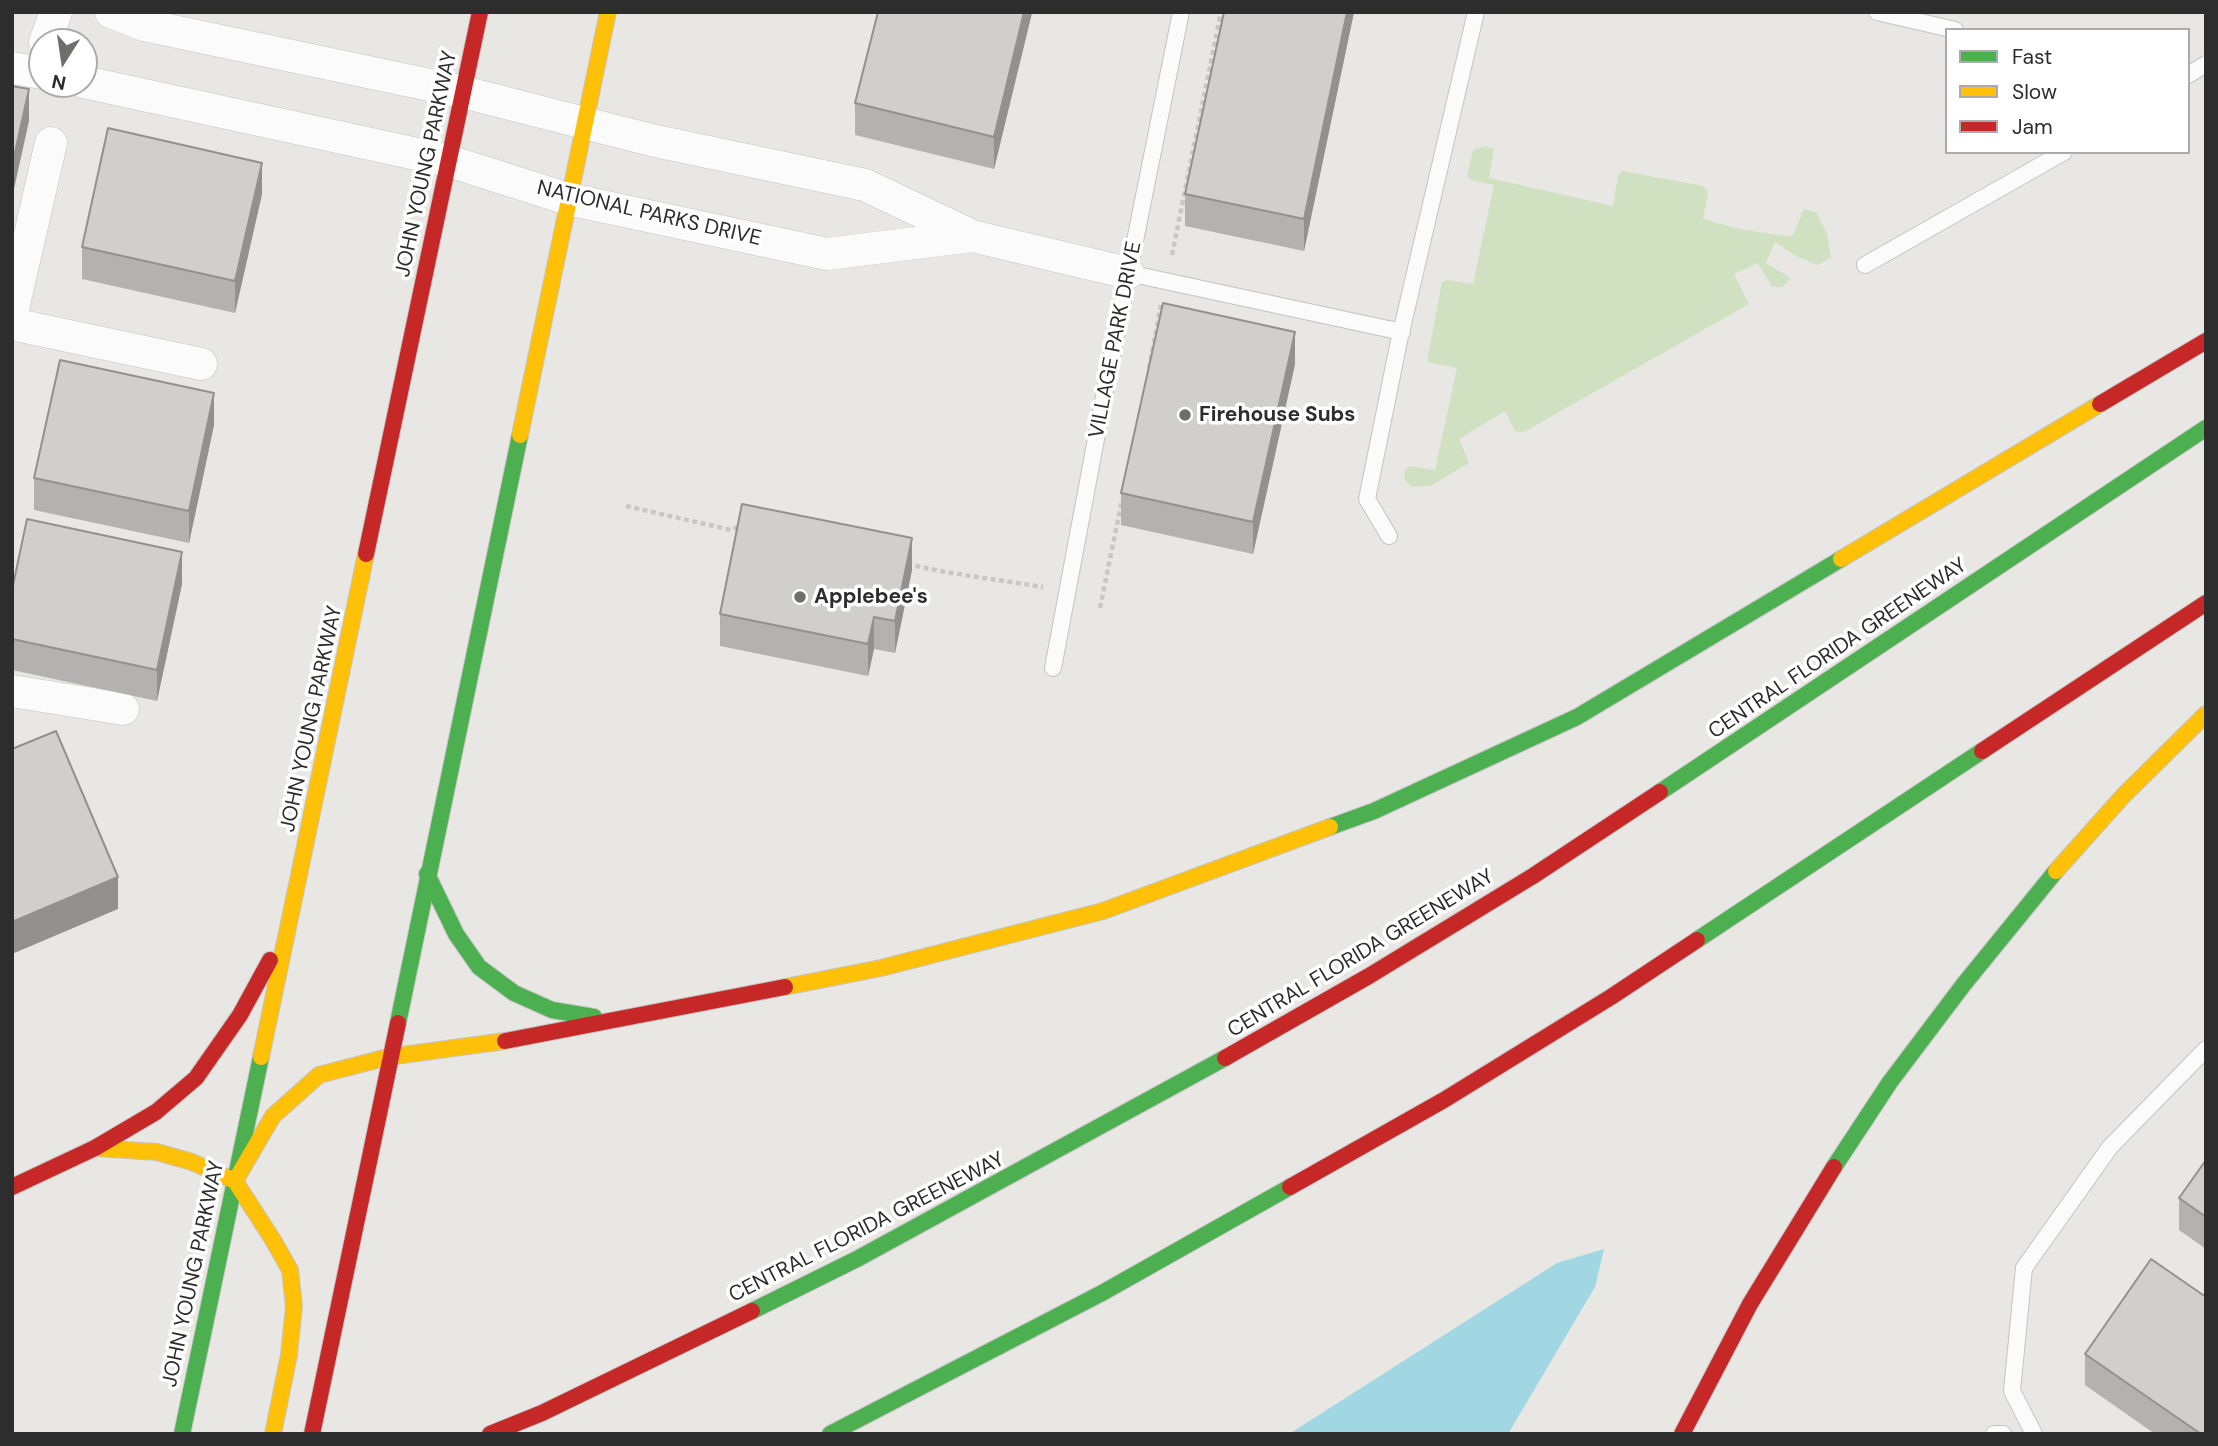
<!DOCTYPE html>
<html>
<head>
<meta charset="utf-8">
<style>
	body { margin:0 }
	#map { position:relative; width:2218px; height:1446px; overflow:hidden; background:#e9e7e4; font-family:"DM Sans",sans-serif }
	canvas { display:block }
	.frame { position:absolute; inset:0; border:14px solid #2d2d2d; pointer-events:none }
	.legend { position:absolute; left:1945px; top:28px; width:245px; height:126px; box-sizing:border-box; background:#fff; border:2px solid #ababab; margin:0; padding:9px 12px; list-style:none; font-size:21px; color:#2d2d2d }
	.legend li { display:flex; align-items:center; gap:14px; height:35px }
	.legend b { width:35px; border:2px solid #ababab }
	.north { position:absolute; left:28px; top:28px; width:70px; height:70px; box-sizing:border-box; background:#fff; border:2px solid #ababab; border-radius:50%; rotate:192deg; font-size:19px; font-weight:700; line-height:28px; text-align:center; color:#2d2d2d }
	.north::after { content:''; display:block; margin:auto; width:24px; height:32px; background:#6f6e6d; clip-path:polygon(50% 0,100% 100%,50% 72%,0 100%) }
</style>
</head>
<body>
<div id="map">
<canvas width="2218" height="1446"></canvas>
<div class="frame"></div>
<ul class="legend">
<li><b style="height:9px;background:#4caf50"></b>Fast</li>
<li><b style="height:9px;background:#ffc107"></b>Slow</li>
<li><b style="height:9px;background:#c62828"></b>Jam</li>
</ul>
<div class="north">N</div>
</div>
<script>
const ctx = document.querySelector('canvas').getContext('2d');
ctx.lineJoin = 'round';
function paint(path, color) { ctx.fillStyle = color; ctx.fill(path, 'evenodd'); }
const poly = rows => new Path2D(rows.map(r => 'M' + r).join(''));
function stroke(path, color, width, dash) { ctx.strokeStyle = color; ctx.lineWidth = width; ctx.lineCap = dash ? 'butt' : 'round'; ctx.setLineDash(dash || []); ctx.stroke(path); }
function label(font, color, halo, rows, align = 'center') {
  ctx.font = font + ' "DM Sans",sans-serif'; ctx.lineWidth = 7; ctx.setLineDash([]); ctx.textBaseline = 'middle'; ctx.strokeStyle = halo; ctx.fillStyle = color; for (const [text, x, y, turn = 0] of rows) {
    ctx.save(); ctx.translate(x, y); ctx.rotate((+turn || 0) * Math.PI / 180); ctx.textAlign = isNaN(turn) ? turn : align; if (halo) ctx.strokeText(text, 0, 0); ctx.fillText(text, 0, 0); ctx.restore();
  }
}
paint(poly([
	[1485,146,1494,149,1489,178,1613,206,1618,176,1622,171,1703,186,1708,192,1703,219,1739,229,1792,237,1804,209,1817,213,1827,234,1831,257,1818,265,1796,256,1775,242,1766,263,1791,278,1782,287,1772,287,1758,263,1734,274,1749,304,1524,432,1515,431,1505,411,1459,439,1469,463,1430,486,1411,487,1404,479,1405,469,1410,466,1435,470,1457,368,1427,362,1442,282,1448,280,1473,284,1494,185,1470,180,1467,175,1473,150]
]), '#d0e1c1');
paint(poly([
	[1604,1249,1595,1287,1508,1434,1289,1434,1557,1263]
]), '#a1d7e2');
const lane = poly([
	[1877,12,1955,30],
	[2188,75,2206,64],
	[1865,265,2064,152],
	[1128,273,1402,332],
	[1389,536,1367,499,1399,341,1476,12],
	[1053,668,1108,375,1181,12],
	[1994,1434,2003,1434],
	[2034,1434,2012,1391,2024,1268,2110,1147,2206,1049]
]);
const street = poly([
	[111,12,144,25,463,92,651,140,865,185,972,236,1128,273],
	[45,42,56,12],
	[12,68,42,73],
	[84,82,449,161,568,199,827,254,972,236],
	[12,313,51,143],
	[12,324,201,364],
	[12,691,123,709]
]);
const fast = poly([
	[1660,792,2206,428],
	[1330,827,1374,811,1577,717,1841,559],
	[427,874,456,934,479,967,514,993,552,1010,594,1017],
	[1697,940,1982,751],
	[398,1023,520,435],
	[1834,1167,1890,1082,1964,984,2056,871],
	[752,1311,857,1259,1225,1058],
	[182,1434,261,1057],
	[830,1434,1102,1293,1290,1187]
]);
const slow = poly([
	[520,435,608,12],
	[1841,559,2100,404],
	[2056,871,2123,796,2206,714],
	[785,987,881,968,1103,911,1330,827],
	[261,1057,366,554],
	[95,1148,157,1152,192,1162,235,1181,273,1240,290,1270,294,1306,289,1355,273,1434],
	[235,1181,273,1116,319,1075,388,1057,505,1041]
]);
const jam = poly([
	[2100,404,2206,341],
	[366,554,480,12],
	[1982,751,2206,603],
	[505,1041,785,987],
	[1225,1058,1369,976,1533,876,1660,792],
	[12,1187,95,1148,156,1112,196,1078,240,1015,270,960],
	[1290,1187,1444,1100,1611,997,1697,940],
	[312,1434,398,1023],
	[490,1434,542,1413,752,1311],
	[1682,1434,1750,1304,1834,1167]
]);
stroke(lane, '#c4c3c4', 18);
stroke(street, '#c4c3c4', 33);
stroke(fast, '#c5c4c3', 18);
stroke(slow, '#c5c4c3', 18);
stroke(jam, '#c5c4c3', 18);
stroke(poly([
	[1172,255,1221,12],
	[1149,368,1161,305],
	[626,506,731,530,741,526],
	[907,564,945,572,1043,587],
	[1100,608,1122,500]
]), '#c7c7c7', 4.5, [5, 3.5]);
stroke(lane, '#fcfbfb', 16);
stroke(street, '#fcfbfb', 32);
stroke(fast, '#4caf50', 16);
stroke(slow, '#ffc107', 16);
stroke(jam, '#c62828', 16);
paint(poly([
	[1032,12,994,169,855,135,855,103],
	[1224,12,1354,12,1304,251,1185,226,1185,194],
	[262,194,235,313,82,279,82,247],
	[1295,364,1253,554,1121,525,1121,493],
	[214,425,189,543,34,510,34,478],
	[912,570,895,653,874,649,868,676,720,646,720,614],
	[182,584,157,701,12,670,12,590],
	[2206,1160,2206,1249,2179,1230,2179,1198],
	[2085,1354,2206,1434,2155,1434,2085,1385]
]), '#b4b2b0');
paint(poly([
	[1024,12,1032,13,994,169,994,137],
	[1347,12,1354,12,1304,251,1304,219],
	[29,89,29,121,12,198,12,166],
	[262,163,262,194,235,313,235,281],
	[1295,332,1295,364,1253,554,1253,522],
	[214,393,214,425,189,543,189,511],
	[912,538,912,570,895,653,895,621],
	[182,552,182,584,157,701,157,670],
	[874,617,874,649,868,676,868,644],
	[118,877,118,909,12,954,12,922]
]), '#929190');
const building = poly([
	[878,12,1024,12,994,137,855,103,878,12],
	[1224,12,1347,12,1304,219,1185,194,1224,12],
	[12,86,29,89,12,166,12,86],
	[108,128,262,163,235,281,82,247,108,128],
	[1163,303,1295,332,1253,522,1121,493,1163,303],
	[60,360,214,393,189,511,34,478,60,360],
	[742,504,912,538,895,621,874,617,868,644,720,614,742,504],
	[27,519,182,552,157,670,12,639,12,590,27,519],
	[56,731,118,877,12,922,12,749,56,731],
	[2206,1160,2206,1217,2179,1198,2206,1160],
	[2151,1259,2206,1297,2206,1434,2201,1434,2085,1354,2151,1259]
]);
paint(building, '#d1cfcd');
stroke(building, '#929190', 2);
for (const [x, y, r, color] of [
	[1185,415,7,"#6f6e6d"],
	[800,597,7,"#6f6e6d"]
]) { const dot = new Path2D(); dot.arc(x, y, r, 0, 2 * Math.PI); ctx.fillStyle = color; ctx.fill(dot); stroke(dot, '#fff', 2.5); }
label('21px', '#2d2d2d', '#fff', [
	["JOHN YOUNG PARKWAY",427,164,-78],
	["NATIONAL PARKS DRIVE",649,214,13],
	["VILLAGE PARK DRIVE",1116,340,-79],
	["CENTRAL FLORIDA GREENEWAY",1838,649,-34],
	["JOHN YOUNG PARKWAY",312,719,-78],
	["CENTRAL FLORIDA GREENEWAY",1361,954,-31],
	["CENTRAL FLORIDA GREENEWAY",867,1228,-27],
	["JOHN YOUNG PARKWAY",194,1274,-78]
]);
label('bold 21px', '#2d2d2d', '#fff', [
	["Firehouse Subs",1199,415],
	["Applebee's",814,597]
], 'left');
</script>
</body>
</html>
